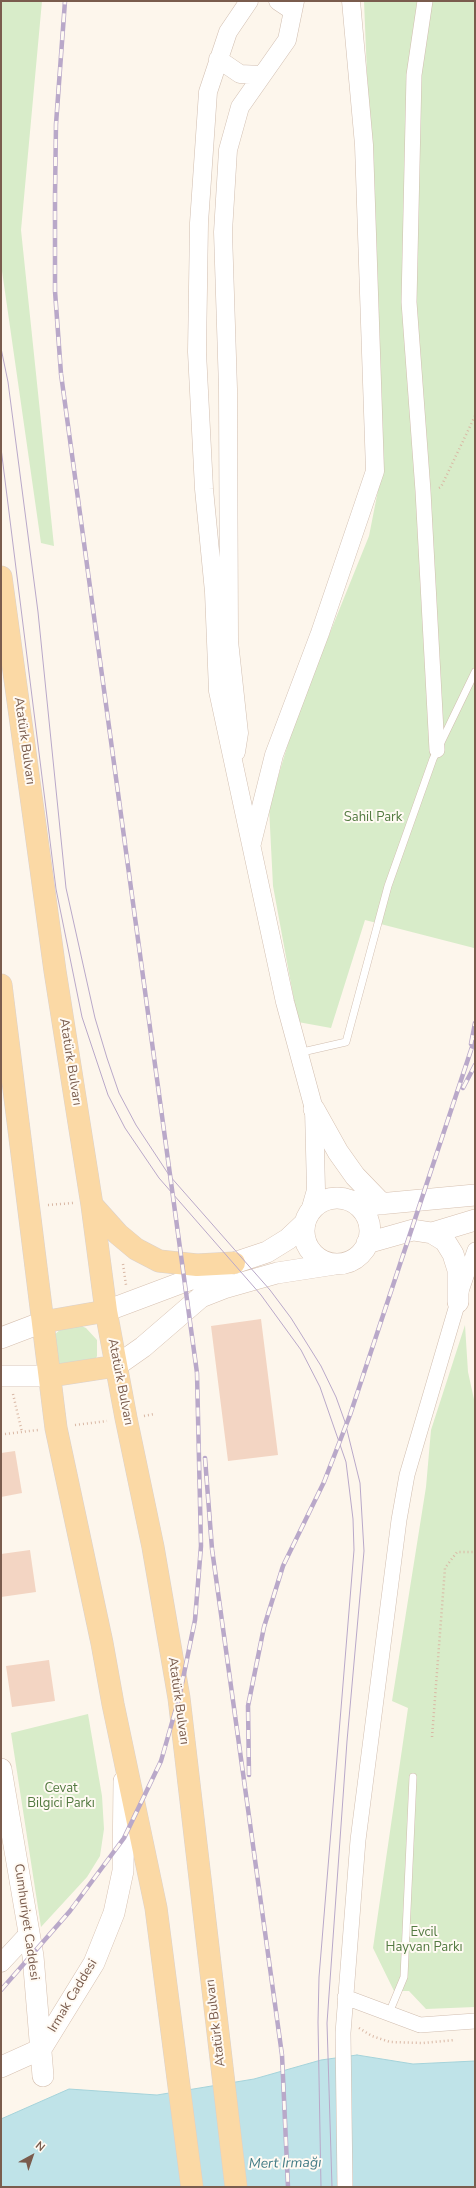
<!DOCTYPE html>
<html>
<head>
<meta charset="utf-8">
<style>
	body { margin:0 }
	#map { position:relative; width:476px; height:2188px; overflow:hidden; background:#fdf6ec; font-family:"Nunito Sans",sans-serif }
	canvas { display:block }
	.frame { position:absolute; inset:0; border:2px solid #7a5c4d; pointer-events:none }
	.north { position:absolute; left:12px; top:2136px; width:40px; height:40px; -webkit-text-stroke:3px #fffaf3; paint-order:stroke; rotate:40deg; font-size:11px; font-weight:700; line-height:16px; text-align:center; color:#7a5c4d }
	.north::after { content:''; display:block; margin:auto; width:14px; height:18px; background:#7a5c4d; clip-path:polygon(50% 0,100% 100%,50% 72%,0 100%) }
</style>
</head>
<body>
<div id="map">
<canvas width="476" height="2188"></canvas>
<div class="frame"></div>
<div class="north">N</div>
</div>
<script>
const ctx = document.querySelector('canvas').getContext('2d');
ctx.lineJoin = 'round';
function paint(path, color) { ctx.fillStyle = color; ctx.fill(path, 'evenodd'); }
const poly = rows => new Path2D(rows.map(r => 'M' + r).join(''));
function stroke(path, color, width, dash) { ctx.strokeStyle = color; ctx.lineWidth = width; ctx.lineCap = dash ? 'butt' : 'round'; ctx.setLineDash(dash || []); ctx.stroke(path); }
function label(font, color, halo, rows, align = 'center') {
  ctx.font = font + ' "Nunito Sans",sans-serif'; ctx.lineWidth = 4; ctx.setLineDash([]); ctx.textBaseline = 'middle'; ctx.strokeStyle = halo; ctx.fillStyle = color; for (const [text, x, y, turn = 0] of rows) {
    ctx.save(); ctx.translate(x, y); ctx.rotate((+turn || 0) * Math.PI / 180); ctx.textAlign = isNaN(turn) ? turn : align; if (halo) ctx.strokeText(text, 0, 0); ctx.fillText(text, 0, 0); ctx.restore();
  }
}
paint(poly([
	[1,1,42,1,21,230,54,546,41,543,1,264],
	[364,1,475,1,475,944,474,948,365,920,331,1028,298,1022,273,886,269,807,296,717,369,536,383,465],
	[79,1325,86,1328,97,1340,97,1356,94,1364,58,1368,51,1338,63,1327],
	[465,1325,468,1372,475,1404,475,2007,426,2009,409,1991,394,1991,373,1948,408,1708,392,1701,426,1487,431,1430],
	[88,1714,102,1796,104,1829,100,1856,87,1877,41,1927,11,1733]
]), '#d8ecc9');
const water = poly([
	[357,2055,413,2064,475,2061,475,2187,1,2187,1,2119,69,2089,157,2095,254,2079,321,2060,357,2055]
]);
paint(water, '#bfe3e8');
stroke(water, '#a5d3da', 1);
paint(poly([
	[261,1319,278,1455,228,1461,211,1326],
	[15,1451,22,1493,1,1497,1,1453],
	[30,1550,36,1592,1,1597,1,1554],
	[49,1660,55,1701,12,1707,6,1666]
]), '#f3d5c3');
const service = poly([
	[298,1053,346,1042,388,886,433,759,475,672],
	[389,2013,404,1977,413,1777]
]);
const minor = poly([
	[425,1,414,75,409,302,423,491,437,750],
	[345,1997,420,2025,475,2021],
	[345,2187,343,2033,358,1840,399,1520,407,1475,462,1288,475,1250]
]);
const tertiary = poly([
	[249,1,228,32,208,92,199,223,197,352,204,489,214,592,218,691,285,1002,314,1109,316,1190,310,1211],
	[278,1,293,11],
	[218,59,240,74,262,75],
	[236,752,239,733,229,641,228,389,223,232,228,150,240,107,287,40,295,1],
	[252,843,274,755,320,633,375,471,364,145,351,1],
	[1,1963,29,1933]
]);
const secondary = poly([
	[314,1109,338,1152,355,1176,382,1204],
	'304 1231a33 33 0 1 1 66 0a33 33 0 1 1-66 0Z',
	[368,1205,475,1195],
	[432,1233,475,1220],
	[367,1243,413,1230,432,1233,445,1241,453,1254,458,1270,458,1302],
	[106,1311,234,1263,267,1252,288,1239,305,1223],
	[1,1338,43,1322],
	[116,1366,143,1347,201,1297,224,1288,277,1273,335,1264],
	[1,1376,51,1376],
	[1,1769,33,1956,43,2076],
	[1,2067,41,2049,94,1963,114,1913,123,1871,124,1781]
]);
const primary = poly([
	[1,577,55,971,92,1205,106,1311,126,1418,153,1547,179,1698,236,2187],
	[1,985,56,1428,102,1643,113,1704,156,1908,192,2187],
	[92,1205,118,1234,136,1249,159,1261,197,1265,234,1263],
	[43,1322,106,1311],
	[51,1376,116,1366]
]);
stroke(service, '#d1beb0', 8);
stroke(minor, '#d1beb0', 16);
stroke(tertiary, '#d1beb0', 19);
stroke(secondary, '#d6c0b0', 22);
stroke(primary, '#dad1cd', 23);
stroke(poly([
	[439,488,441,487,475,416],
	[48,1205,73,1203],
	[123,1264,126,1285],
	[13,1394,22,1432],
	[144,1416,154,1414],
	[75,1425,107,1421],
	[5,1434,38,1430],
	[432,1737,445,1568,457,1552,475,1552],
	[359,2028,372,2036,390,2042,423,2043,455,2040]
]), '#d9b8a5', 2.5, [1, 3]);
stroke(service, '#fff', 7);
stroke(minor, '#fff', 15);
stroke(tertiary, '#fff', 18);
stroke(secondary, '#fff', 21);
stroke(primary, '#fbd9a5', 22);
stroke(poly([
	[1,348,8,382,38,612,66,888,95,1018,107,1058,119,1093,136,1125,169,1175,270,1290,291,1318,321,1366,336,1397,345,1422,360,1483,364,1551,347,1741,327,2023,332,2187],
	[1,448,56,889,82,1017,108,1095,125,1128,159,1178,261,1295,301,1350,320,1387,346,1462,353,1519,354,1550,319,1977,318,2022,321,2187]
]), '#b9a8c9', 1);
const rail = poly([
	[471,1044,475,1023],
	[463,1088,475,1065],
	[205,1458,212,1549,282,2055,288,2187],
	[249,1775,248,1706,264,1627,283,1566,324,1482,350,1415,475,1038],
	[1,1990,70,1911,124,1838,161,1761,179,1698,195,1620,201,1546,197,1373,61,374,55,291,55,196,56,124,65,1]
]);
stroke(rail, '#b9a8c9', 4.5);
stroke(rail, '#fffaf3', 3, [9]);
label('13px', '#7a5c4d', '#fffaf3', [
	["Atatürk Bulvarı",24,741,82],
	["Atatürk Bulvarı",70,1062,81],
	["Atatürk Bulvarı",120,1382,79],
	["Atatürk Bulvarı",178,1701,82],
	["Cumhuriyet Caddesi",26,1922,82],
	["Irmak Caddesi",73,1996,-59],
	["Atatürk Bulvarı",216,2023,-97]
]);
label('13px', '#537a41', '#fffaf3', [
	["Sahil Park",373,818],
	["Cevat",61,1789],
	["Bilgici Parkı",61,1804],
	["Evcil",424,1933],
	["Hayvan Parkı",424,1948]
]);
label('italic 14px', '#437c86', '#fffaf3', [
	["Mert Irmağı",285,2164,-1]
]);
</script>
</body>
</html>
